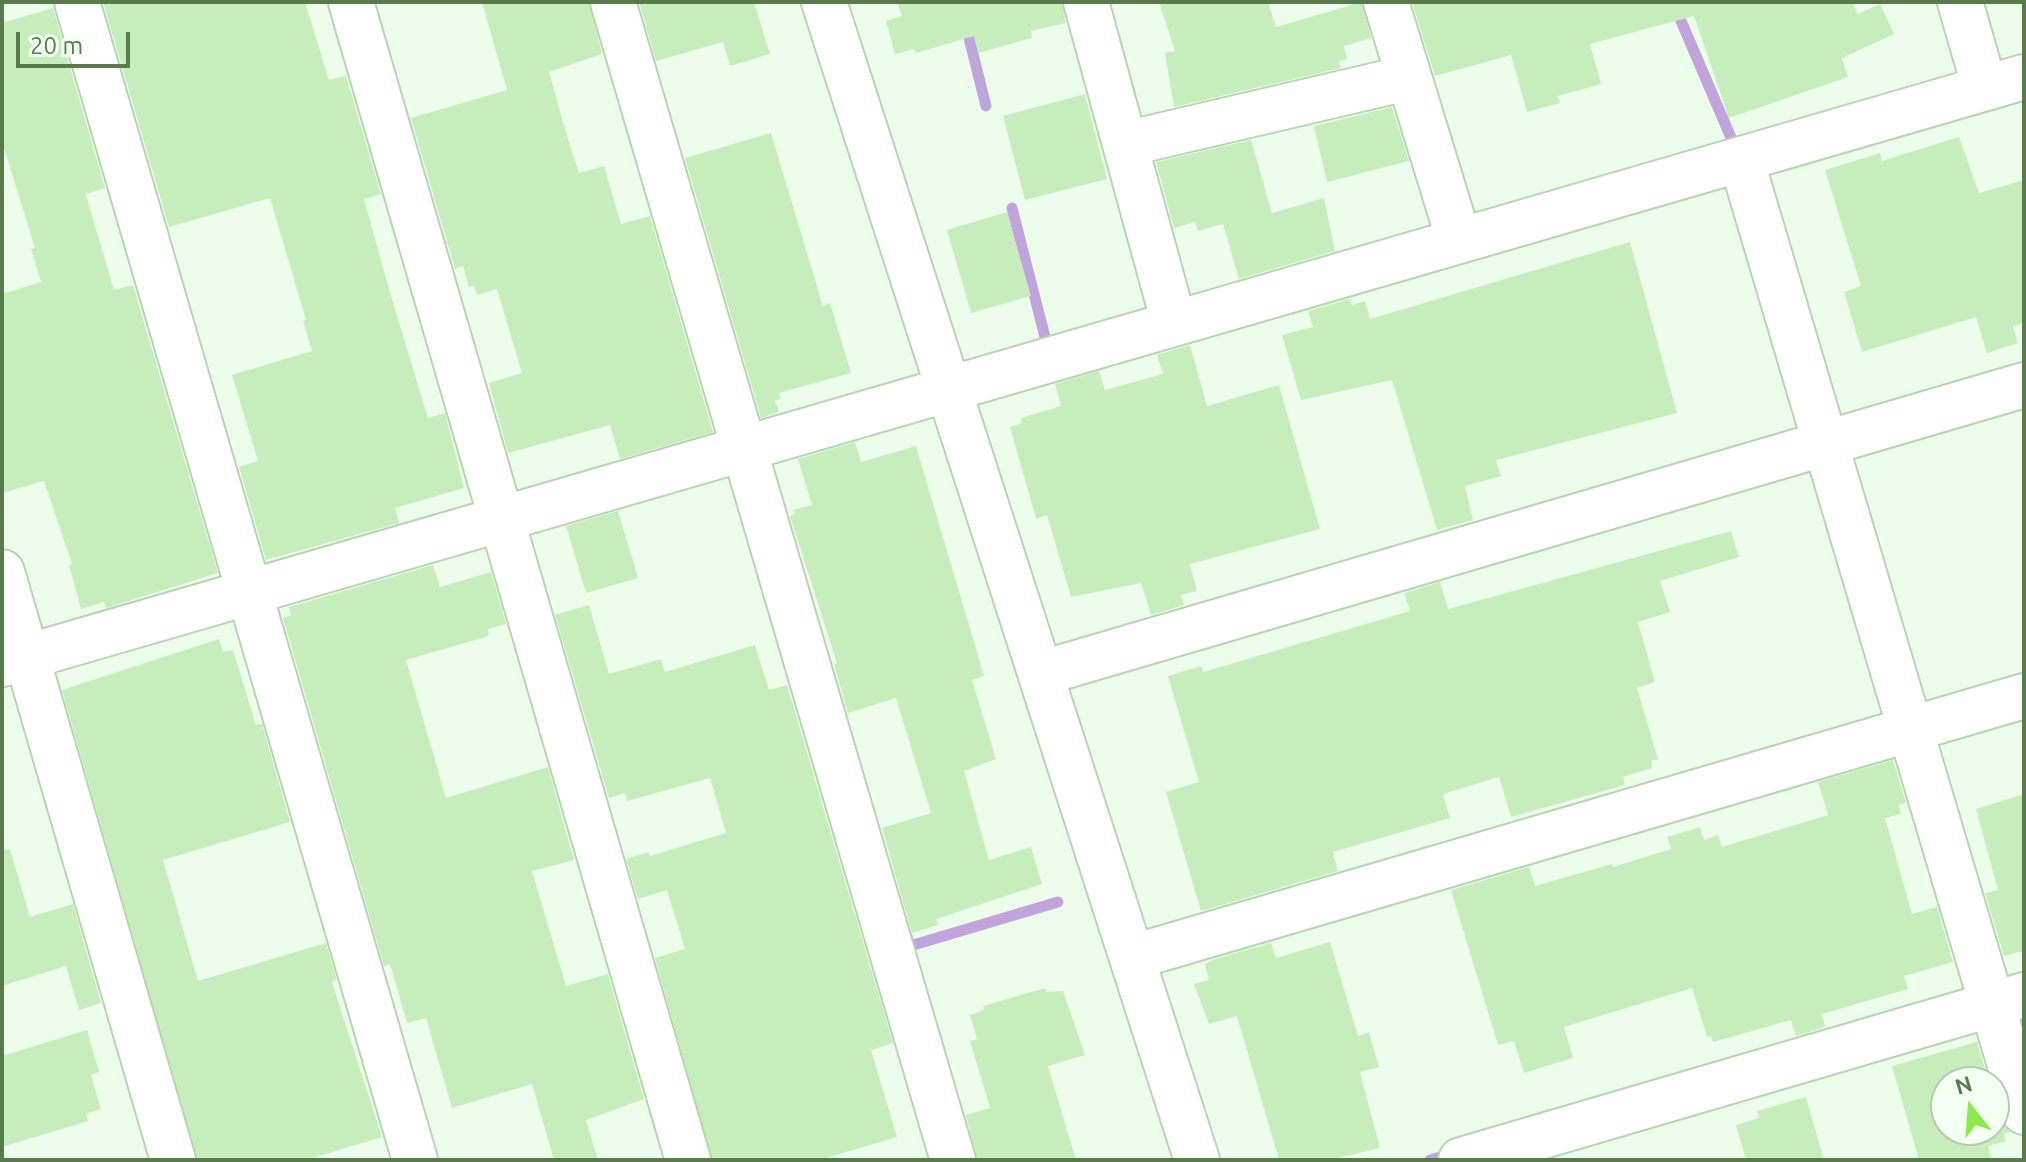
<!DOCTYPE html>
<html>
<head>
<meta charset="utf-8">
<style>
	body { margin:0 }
	#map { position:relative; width:2026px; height:1162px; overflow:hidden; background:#ecfdec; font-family:Ubuntu,sans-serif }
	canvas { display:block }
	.frame { position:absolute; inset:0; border:4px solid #597b4c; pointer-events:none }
	.north { position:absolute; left:1930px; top:1066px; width:80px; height:80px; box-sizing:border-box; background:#f3fff3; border:2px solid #b5cab0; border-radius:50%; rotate:343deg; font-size:22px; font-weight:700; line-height:32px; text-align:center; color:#597b4c }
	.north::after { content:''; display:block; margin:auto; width:28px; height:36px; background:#8dea4e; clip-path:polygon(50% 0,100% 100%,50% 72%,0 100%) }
	.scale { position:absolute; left:16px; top:32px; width:114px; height:36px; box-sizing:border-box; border:4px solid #597b4c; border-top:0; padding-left:10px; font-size:24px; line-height:28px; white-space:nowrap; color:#597b4c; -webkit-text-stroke:6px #f3fff3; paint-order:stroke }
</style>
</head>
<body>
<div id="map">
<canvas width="2026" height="1162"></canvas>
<div class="frame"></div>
<div class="north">N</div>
<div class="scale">20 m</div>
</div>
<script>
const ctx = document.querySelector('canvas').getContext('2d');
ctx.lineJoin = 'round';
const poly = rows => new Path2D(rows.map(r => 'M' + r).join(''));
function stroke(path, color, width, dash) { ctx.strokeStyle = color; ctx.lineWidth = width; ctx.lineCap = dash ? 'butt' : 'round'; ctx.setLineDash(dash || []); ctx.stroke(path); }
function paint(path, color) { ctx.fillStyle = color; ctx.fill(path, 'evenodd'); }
stroke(poly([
	[960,2,986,106],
	[1673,2,1732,140],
	[1012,208,1046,341],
	[907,936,910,946,1058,902],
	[1430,1160,1448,1155]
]), '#c1a4db', 11);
paint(poly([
	[103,2,305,2,329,80,346,76,381,194,364,199,389,289,428,418,445,413,464,488,395,508,399,523,266,560,239,467,258,461,232,375,312,351,303,321,306,320,270,198,169,227],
	[482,2,589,2,602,54,549,72,568,139,579,173,604,166,621,224,650,216,713,432,620,459,610,425,508,453,489,383,522,373,497,289,477,295,474,286,469,287,463,266,455,269,411,118,507,90],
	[639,2,754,2,770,54,730,66,723,42,656,61],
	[897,2,1062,2,1066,23,1031,31,1032,38,978,53,974,36,916,53,914,49,895,54,886,21,902,16],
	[1159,2,1268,2,1276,27,1362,2,1371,38,1344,46,1347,59,1339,61,1341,68,1174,107,1165,53,1175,51],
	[1412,2,1852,2,1858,14,1880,4,1894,34,1842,58,1848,77,1729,118,1694,16,1590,44,1601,84,1558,96,1560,103,1527,112,1511,55,1435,76],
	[53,8,105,188,86,194,87,198,114,290,133,285,218,573,106,608,104,602,81,609,69,565,72,564,44,481,2,493,2,294,41,282,31,249,35,248,2,142,2,23],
	[1085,94,1107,179,1025,200,1003,116],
	[1392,107,1409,161,1327,182,1314,126],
	[771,133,823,306,830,303,851,373,779,393,781,399,775,400,779,412,761,418,685,158],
	[1959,137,1979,193,2024,180,2024,323,2013,326,2018,343,1987,353,1976,317,1862,352,1844,292,1861,286,1825,170,1880,153,1882,161],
	[1251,140,1272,213,1324,198,1335,251,1239,279,1223,224,1198,231,1195,222,1174,228,1156,162],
	[1007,212,1031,296,971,313,947,230],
	[1630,242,1677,413,1496,460,1501,476,1465,486,1473,520,1437,530,1392,380,1301,400,1282,335,1313,327,1308,311,1350,299,1352,305,1365,301,1370,319],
	[1190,345,1207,406,1279,385,1320,529,1190,564,1197,591,1181,595,1184,605,1151,615,1141,583,1071,597,1047,515,1036,519,1010,427,1022,423,1021,418,1061,406,1055,384,1099,371,1105,390,1163,374,1157,355],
	[855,442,861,462,916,446,984,676,972,680,996,759,964,771,989,860,1031,847,1042,884,936,919,938,925,912,933,882,828,931,813,896,698,848,713,834,664,837,663,790,516,795,514,793,510,812,505,798,459],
	[618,511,638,578,586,593,566,526],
	[1731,531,1739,557,1660,581,1670,612,1638,622,1655,682,1637,688,1658,759,1651,761,1652,768,1623,777,1625,785,1511,817,1499,777,1443,794,1450,818,1333,852,1338,871,1201,911,1166,792,1199,782,1168,676,1201,666,1203,672,1410,611,1404,593,1440,582,1448,609],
	[433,565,440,587,491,572,506,624,488,629,489,636,406,660,446,798,548,767,574,860,532,871,566,986,608,974,644,1099,586,1120,598,1160,554,1160,532,1084,452,1108,426,1018,407,1023,390,964,384,966,283,618,291,615,289,607],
	[589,605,609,674,661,659,665,672,755,645,769,690,787,685,893,1043,871,1050,897,1137,819,1160,712,1160,655,958,685,949,667,890,638,899,626,859,648,852,650,856,726,833,710,778,627,801,625,793,609,798,555,615],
	[219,639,223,652,233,650,256,725,262,724,290,822,163,860,198,981,326,943,337,980,332,982,382,1137,306,1160,197,1160,62,690],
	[1893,760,1906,803,1899,805,1901,814,1885,818,1912,914,1937,907,1953,962,1904,976,1908,989,1822,1014,1825,1027,1796,1036,1791,1020,1713,1042,1711,1036,1707,1037,1692,988,1564,1027,1573,1058,1524,1073,1514,1041,1498,1045,1451,890,1529,867,1535,886,1612,864,1613,867,1671,849,1667,837,1700,827,1704,840,1718,835,1722,847,1828,815,1818,782],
	[2024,794,2024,951,2004,956,1985,893,1998,890,1976,809],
	[10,849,30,917,73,904,101,1003,79,1010,66,966,2,986,2,850],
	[1330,942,1358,1036,1369,1032,1379,1067,1360,1072,1380,1148,1329,1160,1279,1160,1237,1016,1209,1024,1194,984,1209,980,1205,964,1215,959,1271,943,1276,958],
	[1045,988,1046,992,1063,991,1085,1055,1048,1066,1076,1160,977,1160,966,1115,990,1108,970,1041,977,1039,970,1015,984,1010,983,1006],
	[87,1030,99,1072,91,1075,101,1109,86,1114,88,1121,2,1147,2,1056],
	[1977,1042,1989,1082,1946,1082,1946,1130,1994,1130,1994,1099,2000,1120,2010,1132,2004,1134,2006,1141,1988,1146,1992,1160,1919,1160,1892,1066],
	[1806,1097,1824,1160,1746,1160,1736,1125,1759,1118,1757,1111]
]), '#c6edbb');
const minor = poly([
	[77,2,415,1160],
	[351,2,688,1160],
	[613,2,953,1160],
	[824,2,1197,1160],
	[1086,2,1174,323],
	[1386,2,1459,240],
	[1960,2,1985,88],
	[1125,144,1407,78],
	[1741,159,2024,1112],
	[2,572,173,1160],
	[2,664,2024,77],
	[1042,673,2024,385],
	[1133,957,2024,696],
	[1461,1160,2024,995]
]);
stroke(minor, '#b8d4b2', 48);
stroke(minor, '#fff', 44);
</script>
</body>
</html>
